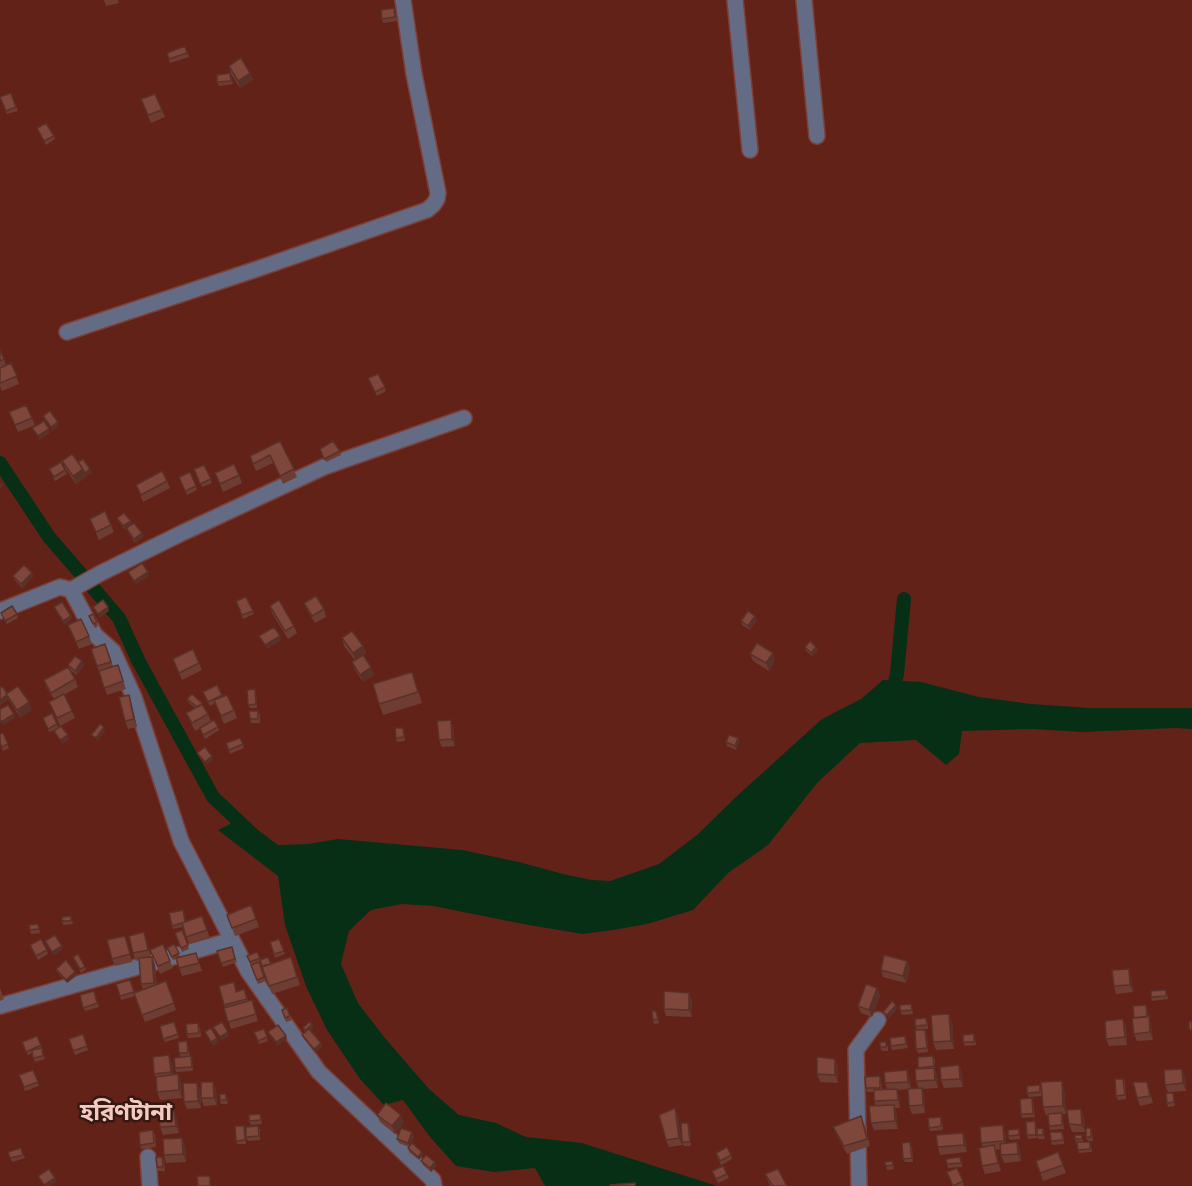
<!DOCTYPE html>
<html>
<head>
<meta charset="utf-8">
<style>
	body { margin:0 }
	canvas { display:block; background:#622218 }
</style>
</head>
<body>
<canvas width="1192" height="1186"></canvas>
<script>
const ctx = document.querySelector('canvas').getContext('2d');
ctx.lineJoin = 'round';
function paint(path, color) { ctx.fillStyle = color; ctx.fill(path, 'evenodd'); }
const poly = rows => new Path2D(rows.map(r => 'M' + r).join(''));
function stroke(path, color, width, dash) { ctx.strokeStyle = color; ctx.lineWidth = width; ctx.lineCap = dash ? 'butt' : 'round'; ctx.setLineDash(dash || []); ctx.stroke(path); }
function label(font, color, halo, rows, align = 'center') {
  ctx.font = font + ' "Titillium Web","Noto Sans Bengali",sans-serif'; ctx.lineWidth = 5; ctx.setLineDash([]); ctx.textBaseline = 'middle'; ctx.strokeStyle = halo; ctx.fillStyle = color; for (const [text, x, y, turn = 0] of rows) {
    ctx.save(); ctx.translate(x, y); ctx.rotate((+turn || 0) * Math.PI / 180); ctx.textAlign = isNaN(turn) ? turn : align; if (halo) ctx.strokeText(text, 0, 0); ctx.fillText(text, 0, 0); ctx.restore();
  }
}
paint(poly([
	[883,680,921,682,979,697,1031,704,1090,708,1192,708,1192,729,1175,728,1084,732,1031,729,962,731,959,754,946,765,916,740,860,743,817,783,768,845,728,873,693,910,647,924,613,930,582,934,523,924,433,906,402,904,371,910,349,931,341,964,358,1003,384,1037,429,1089,459,1115,496,1123,526,1137,582,1143,717,1186,545,1186,535,1168,494,1172,456,1166,430,1137,403,1100,384,1105,360,1079,327,1030,306,986,285,925,278,876,218,830,242,818,278,845,308,844,338,839,462,850,519,862,563,874,592,880,610,881,659,864,697,835,737,796,822,719,861,699]
]), '#062f16');
stroke(poly([
	[0,463,49,537,119,618,139,662,213,797,251,833],
	[891,698,897,674,904,599]
]), '#062f16', 14);
const minor = poly([
	[735,0,750,150],
	[804,0,817,136],
	[67,332,260,268,427,210,433,205,437,199,438,193,414,74,403,0],
	[71,590,99,574,182,533,324,467,464,418],
	[0,611,60,587,71,590,95,635,113,651,134,697,181,841,248,971,319,1072,433,1180,434,1186],
	[0,1006,232,940],
	[148,1157,150,1186],
	[859,1186,856,1050,878,1020]
]);
stroke(minor, '#7c4037', 18);
stroke(minor, '#636b85', 15);
paint(poly([
	[104,0,118,0,119,3,106,6],
	[394,8,397,21,383,23,382,19],
	[185,46,189,57,170,63,167,53],
	[229,66,250,73,253,80,240,88,231,74],
	[230,73,233,84,219,86,217,82],
	[11,93,18,111,7,114,0,97],
	[155,94,165,117,151,123,141,99],
	[37,128,54,136,55,139,46,145],
	[0,349,6,365,11,363,19,384,2,391,0,386],
	[368,378,385,387,386,391,377,396],
	[26,405,35,425,18,432,9,412],
	[280,441,297,477,283,484,273,463,256,471,250,456],
	[320,449,340,451,341,455,326,462],
	[62,461,78,462,90,469,92,473,86,476,85,475,86,477,76,484,65,468],
	[204,465,212,483,202,487,194,469],
	[49,469,65,470,67,474,55,481],
	[190,472,197,490,187,495,179,477],
	[215,473,239,475,242,483,223,492],
	[167,481,170,488,143,502,136,485],
	[117,518,132,524,142,533,143,537,135,543,128,532,127,529,125,530,119,522],
	[90,519,111,525,114,532,99,540],
	[32,573,33,577,22,588,15,580,13,576],
	[246,597,254,614,243,619,236,601],
	[304,603,324,609,326,617,315,623,307,610],
	[270,606,294,626,297,633,288,639,272,613],
	[1,613,17,614,18,618,7,624],
	[93,614,98,626,95,628,89,616],
	[757,620,750,630,742,625,741,621],
	[68,625,89,636,92,644,79,649],
	[342,638,363,646,366,653,363,655,374,675,363,682,355,670,352,662,355,660,344,646],
	[105,644,113,666,118,665,126,689,107,695,91,649],
	[805,647,816,647,818,651,812,656,806,651],
	[750,654,775,660,769,671,753,661],
	[173,659,199,663,202,670,182,680],
	[68,665,84,665,77,675,70,670,75,679,78,687,64,695,75,718,60,726,49,702,54,699,47,688,44,680,68,667],
	[412,672,422,703,383,715,379,704],
	[0,687,7,693,32,710,20,717,8,699,0,705],
	[255,689,256,693,257,708,250,708,248,705],
	[203,692,222,695,234,710,237,718,224,724,215,703,210,706],
	[129,695,137,727,128,729,125,721],
	[187,699,208,714,211,722,195,731,186,713,195,708,189,703],
	[258,711,260,715,260,723,251,723,250,719],
	[43,718,57,724,59,728,49,732],
	[218,727,219,730,205,739,200,728],
	[453,727,455,746,442,747,439,740],
	[403,728,404,731,405,741,397,742,396,738],
	[3,733,9,748,3,751,0,743],
	[240,738,244,748,230,754,226,743],
	[738,738,739,742,736,750,727,746,726,742],
	[251,905,259,927,235,936,227,915],
	[183,910,186,921,202,916,210,938,189,944,183,927,173,929,172,926],
	[71,916,73,924,63,925,62,921],
	[38,924,40,933,31,934,30,930],
	[182,930,189,949,182,952,175,933],
	[144,932,151,957,152,957,155,965,157,985,166,981,176,1010,145,1022,135,996,121,1000,116,984,130,980,134,993,143,989,141,984,139,960,136,961,133,953],
	[125,936,132,962,115,966,112,959],
	[279,939,285,954,275,958,270,942],
	[30,945,47,950,48,954,38,960],
	[232,947,237,962,223,967,217,951],
	[167,948,179,953,180,957,196,953,202,971,182,976,176,959,173,960],
	[150,950,170,961,173,968,160,974],
	[257,952,261,960,271,964,291,957,300,985,272,994,261,962,259,963,266,981,258,984,247,956],
	[73,957,85,967,86,970,81,973],
	[907,961,910,969,906,983,883,977,881,970],
	[56,969,75,972,77,975,67,983,57,972],
	[1131,977,1133,992,1116,994,1114,986],
	[219,986,237,991,244,989,248,1001,252,1000,258,1021,231,1029,224,1008,225,1008],
	[0,988,4,999,0,1001],
	[877,988,880,996,872,1017,861,1013,858,1006],
	[94,991,99,1007,85,1011,80,995],
	[689,993,692,1001,692,1017,666,1016,664,1009],
	[1167,994,1168,999,1152,1001,1151,997],
	[911,1004,913,1014,902,1015,900,1011],
	[287,1008,292,1020,286,1022,282,1010],
	[1147,1009,1148,1017,1151,1024,1153,1040,1137,1041,1134,1034,1134,1018],
	[656,1011,659,1023,654,1024,653,1020],
	[1123,1019,1126,1027,1127,1045,1109,1046,1106,1039],
	[174,1022,179,1038,165,1042,160,1026],
	[928,1022,928,1029,917,1030,915,1026],
	[952,1022,954,1049,936,1050,933,1042],
	[312,1024,313,1028,310,1031,321,1043,322,1047,315,1053,304,1039,302,1035,305,1032,303,1028],
	[200,1027,201,1037,188,1038,187,1034],
	[264,1029,268,1041,259,1044,254,1032],
	[83,1034,88,1050,75,1055,69,1039],
	[927,1034,928,1052,918,1053,916,1049],
	[974,1034,976,1045,965,1046,963,1042],
	[905,1036,908,1048,892,1050,891,1046],
	[22,1042,41,1045,45,1059,35,1062,32,1053,28,1055],
	[188,1045,190,1056,192,1060,193,1071,176,1072,175,1068,181,1057,179,1053],
	[888,1046,888,1051,882,1051,880,1047],
	[933,1056,935,1060,935,1070,937,1076,938,1088,922,1089,924,1096,925,1113,912,1114,909,1106,908,1089,897,1090,899,1096,900,1108,895,1108,896,1112,898,1129,874,1130,871,1123,876,1106,874,1101,874,1092,867,1092,866,1088,880,1076,881,1080,882,1089,887,1089,885,1083,910,1078,911,1089,919,1089,916,1081,918,1068],
	[172,1063,173,1075,181,1082,182,1098,160,1100,157,1092,156,1077,154,1074],
	[959,1065,962,1073,963,1087,944,1088,941,1080],
	[838,1067,838,1083,820,1082,817,1074],
	[33,1070,39,1086,25,1091,19,1075],
	[1185,1076,1186,1091,1168,1092,1165,1085],
	[1123,1079,1125,1082,1126,1099,1118,1100,1116,1096],
	[1147,1082,1153,1103,1140,1106,1137,1098],
	[1040,1085,1041,1089,1042,1096,1029,1097,1027,1093],
	[1064,1088,1066,1114,1062,1114,1064,1129,1050,1130,1049,1126,1048,1115,1046,1115,1043,1107],
	[216,1089,217,1105,204,1106,201,1098],
	[200,1090,201,1108,187,1109,184,1102],
	[1173,1093,1175,1106,1168,1107,1167,1103],
	[226,1094,228,1104,221,1104,220,1100],
	[1033,1102,1035,1117,1022,1118,1021,1114],
	[260,1114,262,1124,251,1125,249,1121],
	[377,1115,404,1122,395,1134,380,1122],
	[678,1116,682,1145,669,1147,666,1140],
	[1084,1117,1085,1132,1072,1132,1069,1124],
	[177,1119,179,1133,163,1135,160,1127],
	[942,1121,943,1130,930,1131,929,1128],
	[1035,1121,1036,1125,1037,1138,1028,1139,1027,1135],
	[688,1123,690,1126,691,1146,684,1146,682,1142],
	[864,1123,870,1146,847,1154,836,1134,833,1127],
	[244,1126,245,1130,246,1144,237,1144,236,1141],
	[258,1126,260,1130,260,1140,248,1141,246,1137],
	[1043,1128,1045,1139,1038,1139,1037,1135],
	[1019,1129,1020,1139,1010,1140,1008,1136],
	[1005,1132,1006,1143,1017,1142,1020,1150,1021,1161,1004,1163,1001,1155,1000,1149,996,1150,1001,1171,985,1174,982,1166,983,1147,981,1143],
	[1092,1132,1093,1141,1088,1141,1086,1137],
	[155,1134,156,1147,141,1149,140,1145],
	[1064,1135,1064,1144,1052,1145,1051,1141],
	[414,1136,410,1146,423,1155,419,1160,409,1152,408,1148,409,1147,399,1143,397,1139],
	[1075,1139,1083,1139,1083,1142,1090,1142,1092,1152,1079,1153,1077,1143,1076,1143],
	[966,1141,967,1152,940,1155,938,1147],
	[185,1146,186,1162,166,1163,164,1155],
	[912,1146,913,1162,905,1162,903,1159],
	[21,1148,25,1158,12,1162,8,1152],
	[1058,1152,1066,1173,1043,1181,1036,1161],
	[731,1155,732,1159,721,1165,717,1157],
	[162,1157,164,1160,165,1171,158,1171,157,1167],
	[421,1161,435,1162,436,1166,431,1172,423,1165],
	[892,1161,894,1169,887,1170,886,1166],
	[962,1161,962,1167,948,1168,947,1164],
	[723,1166,729,1178,718,1183,712,1171],
	[957,1168,964,1185,963,1186,952,1186],
	[765,1174,787,1186,770,1186]
]), '#6d3c33');
paint(poly([
	[250,73,253,80,240,88,238,81],
	[58,422,59,426,52,431,51,427],
	[49,429,50,433,39,440,38,436],
	[83,469,86,477,76,484,73,476],
	[90,469,92,473,86,476,85,473],
	[2,482,3,486,0,489,0,484],
	[131,521,132,525,125,530,123,526],
	[142,533,143,537,135,543,134,539],
	[148,572,149,576,135,585,134,581],
	[32,573,33,577,22,588,21,584],
	[108,607,109,611,100,618,98,614],
	[71,616,72,619,64,625,63,621],
	[755,616,757,620,750,630,748,626],
	[280,636,281,640,267,649,265,645],
	[363,646,366,653,356,661,353,653],
	[816,647,818,651,812,656,811,653],
	[773,653,775,660,769,671,766,663],
	[82,661,84,665,77,675,75,671],
	[371,667,374,675,363,682,360,675],
	[7,695,8,699,0,705,0,700],
	[129,695,131,702,137,727,134,719],
	[29,702,32,710,20,717,17,710],
	[14,714,15,718,3,725,1,722],
	[451,720,453,727,455,746,452,739],
	[104,727,105,731,97,742,96,738],
	[68,735,69,739,62,744,60,740],
	[738,738,739,742,736,750,735,746],
	[212,756,213,760,206,765,205,762],
	[62,946,63,949,54,956,52,952],
	[152,957,155,965,157,990,154,983],
	[907,961,910,969,906,983,903,976],
	[1129,969,1131,977,1133,992,1130,985],
	[75,972,77,975,67,983,66,980],
	[877,988,880,996,872,1017,869,1010],
	[689,993,692,1001,692,1017,689,1010],
	[896,1005,897,1009,889,1019,887,1015],
	[949,1014,952,1022,954,1049,951,1041],
	[1149,1016,1151,1024,1153,1040,1150,1032],
	[1123,1019,1126,1027,1127,1045,1125,1037],
	[312,1024,313,1028,307,1034,306,1030],
	[925,1030,927,1034,928,1052,927,1048],
	[228,1032,229,1036,221,1041,220,1037],
	[286,1036,287,1039,277,1046,276,1042],
	[217,1038,219,1042,213,1046,211,1042],
	[321,1043,322,1047,315,1053,314,1049],
	[169,1055,172,1063,174,1080,171,1072],
	[835,1059,838,1067,838,1083,835,1075],
	[959,1065,962,1073,963,1087,960,1079],
	[934,1068,937,1076,938,1088,935,1080],
	[1182,1069,1185,1076,1186,1091,1183,1083],
	[907,1070,910,1078,911,1089,908,1082],
	[178,1074,181,1082,182,1098,179,1090],
	[1062,1081,1064,1088,1066,1114,1063,1106],
	[213,1082,216,1089,217,1105,214,1098],
	[197,1083,200,1090,201,1108,198,1101],
	[922,1088,924,1096,925,1113,923,1105],
	[897,1089,899,1096,900,1108,898,1100],
	[894,1105,896,1112,898,1129,895,1121],
	[675,1108,678,1116,682,1145,679,1138],
	[1081,1109,1084,1117,1085,1132,1082,1125],
	[174,1111,177,1119,179,1133,176,1126],
	[401,1115,404,1122,395,1134,392,1126],
	[688,1123,690,1126,691,1146,690,1142],
	[1003,1125,1005,1132,1007,1149,1004,1141],
	[412,1132,414,1136,410,1147,408,1143],
	[963,1133,966,1141,967,1152,964,1145],
	[182,1138,185,1146,186,1162,183,1154],
	[1017,1142,1020,1150,1021,1161,1018,1154],
	[994,1145,997,1153,1001,1171,998,1163],
	[422,1152,423,1155,419,1160,418,1157],
	[435,1162,436,1166,431,1172,430,1168],
	[55,1178,57,1182,50,1186,44,1186]
]), '#593129');
const building = poly([
	[394,8,395,17,382,19,381,10,394,8],
	[185,46,187,53,169,59,167,53,185,46],
	[241,58,250,73,238,81,229,66,241,58],
	[230,73,231,81,217,82,217,75,230,73],
	[11,93,16,107,6,111,0,97,11,93],
	[155,94,162,110,148,115,141,99,155,94],
	[46,123,54,136,44,141,37,128,46,123],
	[0,349,4,359,0,361,0,349],
	[11,363,17,376,0,383,0,368,11,363],
	[378,374,385,387,375,392,368,378,378,374],
	[26,405,32,418,15,425,9,412,26,405],
	[50,411,58,422,51,427,43,416,50,411],
	[44,421,49,429,38,436,32,428,44,421],
	[280,441,294,469,280,476,270,455,253,464,250,456,280,441],
	[333,441,340,451,324,459,320,449,333,441],
	[72,454,83,469,73,476,62,461,72,454],
	[83,459,90,469,85,473,78,462,83,459],
	[61,462,65,470,54,477,49,469,61,462],
	[234,464,239,475,220,484,215,473,234,464],
	[204,465,211,479,200,484,194,469,204,465],
	[162,471,167,481,141,495,136,485,162,471],
	[190,472,196,486,185,491,179,477,190,472],
	[105,511,111,525,96,532,90,519,105,511],
	[124,513,131,521,123,526,117,518,124,513],
	[134,523,142,533,134,539,126,528,134,523],
	[142,563,148,572,134,581,128,572,142,563],
	[24,565,32,573,21,584,13,576,24,565],
	[316,596,324,609,312,616,304,603,316,596],
	[246,597,253,611,242,615,236,601,246,597],
	[103,600,108,607,98,614,93,607,103,600],
	[279,600,294,626,285,631,270,606,279,600],
	[62,602,71,616,63,621,54,607,62,602],
	[12,606,17,614,5,621,1,613,12,606],
	[748,611,755,616,748,626,741,621,748,611],
	[93,614,97,622,93,624,89,616,93,614],
	[81,619,89,636,76,642,68,625,81,619],
	[274,627,280,636,265,645,259,636,274,627],
	[352,631,363,646,353,653,342,638,352,631],
	[810,641,816,647,811,653,805,647,810,641],
	[757,643,773,653,766,663,750,654,757,643],
	[105,644,111,662,97,666,91,649,105,644],
	[193,649,199,663,179,673,173,659,193,649],
	[363,655,371,667,360,675,352,662,363,655],
	[75,656,82,661,75,671,68,665,75,656],
	[118,665,123,681,104,688,99,671,118,665],
	[68,667,75,679,51,693,44,680,68,667],
	[412,672,418,692,379,704,373,684,412,672],
	[217,685,222,695,208,702,203,692,217,685],
	[2,686,7,693,6,694,7,695,0,700,0,687,2,686],
	[18,686,29,702,17,710,6,694,18,686],
	[255,689,256,704,248,705,247,690,255,689],
	[64,694,72,711,57,718,49,702,64,694],
	[192,694,202,703,200,706,197,707,187,699,192,694],
	[129,695,134,719,125,721,119,697,129,695],
	[227,695,234,710,221,716,214,700,227,695],
	[202,704,208,714,192,723,186,713,202,704],
	[8,705,14,714,1,722,0,719,0,709,8,705],
	[249,711,258,711,258,719,250,719,249,711],
	[52,713,57,724,48,729,43,718,52,713],
	[214,720,218,727,203,735,200,728,214,720],
	[451,720,452,739,439,740,437,721,451,720],
	[100,724,104,727,96,738,91,735,100,724],
	[61,726,68,735,60,740,54,731,61,726],
	[395,728,403,728,404,737,396,738,395,728],
	[3,733,8,744,2,747,0,743,0,734,3,733],
	[729,735,738,738,735,746,726,742,729,735],
	[240,738,243,744,229,750,226,743,240,738],
	[205,747,212,756,205,762,197,753,205,747],
	[251,905,256,919,232,928,227,915,251,905],
	[183,910,185,922,172,926,169,913,183,910],
	[71,916,71,921,62,921,62,917,71,916],
	[202,916,207,930,186,937,182,923,202,916],
	[38,924,39,929,30,930,29,925,38,924],
	[182,930,188,945,181,948,175,933,182,930],
	[144,932,148,950,133,953,129,936,144,932],
	[55,935,62,946,52,952,45,941,55,935],
	[125,936,130,954,112,959,107,940,125,936],
	[41,939,47,950,36,956,30,945,41,939],
	[279,939,284,951,274,954,270,942,279,939],
	[163,944,170,961,158,966,150,950,163,944],
	[174,944,179,953,172,957,167,948,174,944],
	[232,947,235,959,221,963,217,951,232,947],
	[257,952,260,958,250,962,247,956,257,952],
	[196,953,199,963,179,968,176,958,196,953],
	[78,954,85,967,80,969,73,957,78,954],
	[884,955,907,961,903,976,881,970,884,955],
	[152,957,154,983,141,984,139,958,152,957],
	[268,957,271,964,262,966,260,960,268,957],
	[291,957,297,977,269,986,262,967,291,957],
	[66,960,75,972,66,980,56,969,66,960],
	[259,962,264,977,257,980,251,965,259,962],
	[1129,969,1130,985,1114,986,1112,970,1129,969],
	[130,980,134,992,120,996,116,984,130,980],
	[166,981,174,1003,142,1015,134,993,166,981],
	[234,982,236,992,244,989,247,999,224,1005,219,986,234,982],
	[866,984,877,988,869,1010,858,1006,866,984],
	[1166,990,1166,996,1151,997,1151,991,1166,990],
	[94,991,97,1003,83,1008,80,995,94,991],
	[664,991,689,993,689,1010,664,1009,664,991],
	[252,1000,256,1014,228,1022,224,1008,252,1000],
	[892,1001,896,1005,887,1015,883,1012,892,1001],
	[911,1004,912,1010,900,1011,900,1005,911,1004],
	[1146,1005,1147,1017,1134,1018,1133,1006,1146,1005],
	[287,1008,290,1016,285,1018,282,1010,287,1008],
	[652,1011,656,1011,658,1019,653,1020,652,1011],
	[949,1014,951,1041,933,1042,931,1015,949,1014],
	[1149,1016,1150,1032,1134,1034,1132,1018,1149,1016],
	[926,1018,927,1025,915,1026,915,1019,926,1018],
	[1123,1019,1125,1037,1106,1039,1105,1021,1123,1019],
	[1192,1021,1192,1030,1189,1030,1189,1022,1192,1021],
	[174,1022,178,1034,163,1039,160,1026,174,1022],
	[222,1022,228,1032,220,1037,213,1027,222,1022],
	[309,1022,312,1024,306,1030,303,1028,309,1022],
	[198,1023,199,1033,187,1034,186,1024,198,1023],
	[278,1025,286,1036,276,1042,268,1032,278,1025],
	[211,1028,217,1038,211,1042,205,1032,211,1028],
	[264,1029,267,1037,258,1041,254,1032,264,1029],
	[309,1029,321,1043,314,1049,302,1035,309,1029],
	[915,1030,925,1030,927,1048,916,1049,915,1030],
	[83,1034,87,1046,73,1051,69,1039,83,1034],
	[974,1034,974,1042,963,1042,963,1035,974,1034],
	[37,1036,41,1045,26,1052,22,1042,37,1036],
	[905,1036,906,1044,891,1046,890,1038,905,1036],
	[187,1041,188,1053,179,1053,178,1042,187,1041],
	[880,1042,886,1042,886,1047,880,1047,880,1042],
	[42,1048,43,1056,33,1058,32,1050,42,1048],
	[169,1055,171,1072,154,1074,153,1057,169,1055],
	[191,1056,192,1067,175,1068,174,1058,191,1056],
	[933,1056,934,1066,918,1068,918,1057,933,1056],
	[817,1057,835,1059,835,1075,817,1074,817,1057],
	[959,1065,960,1079,941,1080,940,1067,959,1065],
	[934,1068,935,1080,916,1081,915,1069,934,1068],
	[1182,1069,1183,1083,1165,1085,1164,1070,1182,1069],
	[33,1070,38,1082,24,1087,19,1075,33,1070],
	[907,1070,908,1082,885,1083,884,1072,907,1070],
	[178,1074,179,1090,157,1092,156,1077,178,1074],
	[880,1076,880,1088,866,1088,865,1077,880,1076],
	[1115,1079,1123,1079,1125,1095,1116,1096,1115,1079],
	[1062,1081,1063,1106,1043,1107,1041,1082,1062,1081],
	[201,1082,213,1082,214,1098,201,1098,201,1082],
	[1133,1082,1147,1082,1150,1096,1137,1098,1133,1082],
	[183,1083,197,1083,198,1101,184,1102,183,1083],
	[1040,1085,1040,1092,1027,1093,1027,1086,1040,1085],
	[922,1088,923,1105,909,1106,908,1089,922,1088],
	[897,1089,898,1100,874,1101,874,1090,897,1089],
	[1166,1093,1173,1093,1174,1102,1167,1103,1166,1093],
	[220,1094,226,1094,226,1100,220,1100,220,1094],
	[1032,1098,1033,1114,1021,1114,1020,1099,1032,1098],
	[386,1103,401,1115,392,1126,377,1115,386,1103],
	[894,1105,895,1121,871,1123,869,1106,894,1105],
	[675,1108,679,1138,666,1140,659,1115,675,1108],
	[1081,1109,1082,1125,1069,1124,1067,1110,1081,1109],
	[174,1111,176,1126,160,1127,159,1113,174,1111],
	[1062,1113,1062,1125,1049,1126,1048,1114,1062,1113],
	[260,1114,261,1120,249,1121,249,1115,260,1114],
	[861,1116,867,1139,844,1146,833,1127,861,1116],
	[941,1117,941,1126,929,1128,928,1118,941,1117],
	[1035,1121,1036,1135,1027,1135,1026,1122,1035,1121],
	[681,1123,688,1123,690,1142,682,1142,681,1123],
	[1003,1125,1004,1141,981,1143,980,1127,1003,1125],
	[235,1126,244,1126,245,1140,236,1141,235,1126],
	[258,1126,259,1136,246,1137,246,1127,258,1126],
	[401,1128,412,1132,408,1143,397,1139,401,1128],
	[1043,1128,1043,1135,1037,1135,1037,1129,1043,1128],
	[1086,1128,1091,1128,1091,1137,1086,1137,1086,1128],
	[1019,1129,1019,1135,1008,1136,1008,1130,1019,1129],
	[153,1130,154,1143,140,1145,139,1132,153,1130],
	[1050,1132,1062,1132,1063,1140,1051,1141,1050,1132],
	[963,1133,964,1145,938,1147,936,1135,963,1133],
	[1075,1135,1082,1135,1082,1139,1075,1139,1075,1135],
	[182,1138,183,1154,164,1155,163,1139,182,1138],
	[910,1142,912,1158,903,1159,902,1143,910,1142],
	[1017,1142,1018,1154,1001,1155,1000,1144,1017,1142],
	[1077,1142,1090,1142,1090,1149,1078,1150,1077,1142],
	[412,1143,422,1152,418,1157,408,1148,412,1143],
	[994,1145,998,1163,982,1166,979,1148,994,1145],
	[727,1147,731,1155,720,1161,716,1153,727,1147],
	[21,1148,23,1155,10,1158,8,1152,21,1148],
	[1058,1152,1063,1165,1040,1173,1036,1161,1058,1152],
	[426,1155,435,1162,430,1168,421,1161,426,1155],
	[156,1157,162,1157,163,1167,157,1167,156,1157],
	[960,1157,961,1163,947,1164,946,1159,960,1157],
	[892,1161,893,1165,886,1166,885,1162,892,1161],
	[723,1166,727,1174,716,1179,712,1171,723,1166],
	[957,1168,963,1181,953,1186,947,1172,957,1168],
	[49,1169,55,1178,44,1185,38,1176,49,1169],
	[778,1169,787,1186,773,1186,765,1174,778,1169],
	[197,1176,210,1176,210,1186,198,1186,197,1176],
	[635,1183,635,1186,611,1186,610,1185,635,1183]
]);
paint(building, '#7f463b');
stroke(building, '#593129', 1.5);
label('bold 24px', '#f3cac2', '#351812', [
	["হরিণটানা",126,1114]
]);
</script>
</body>
</html>
